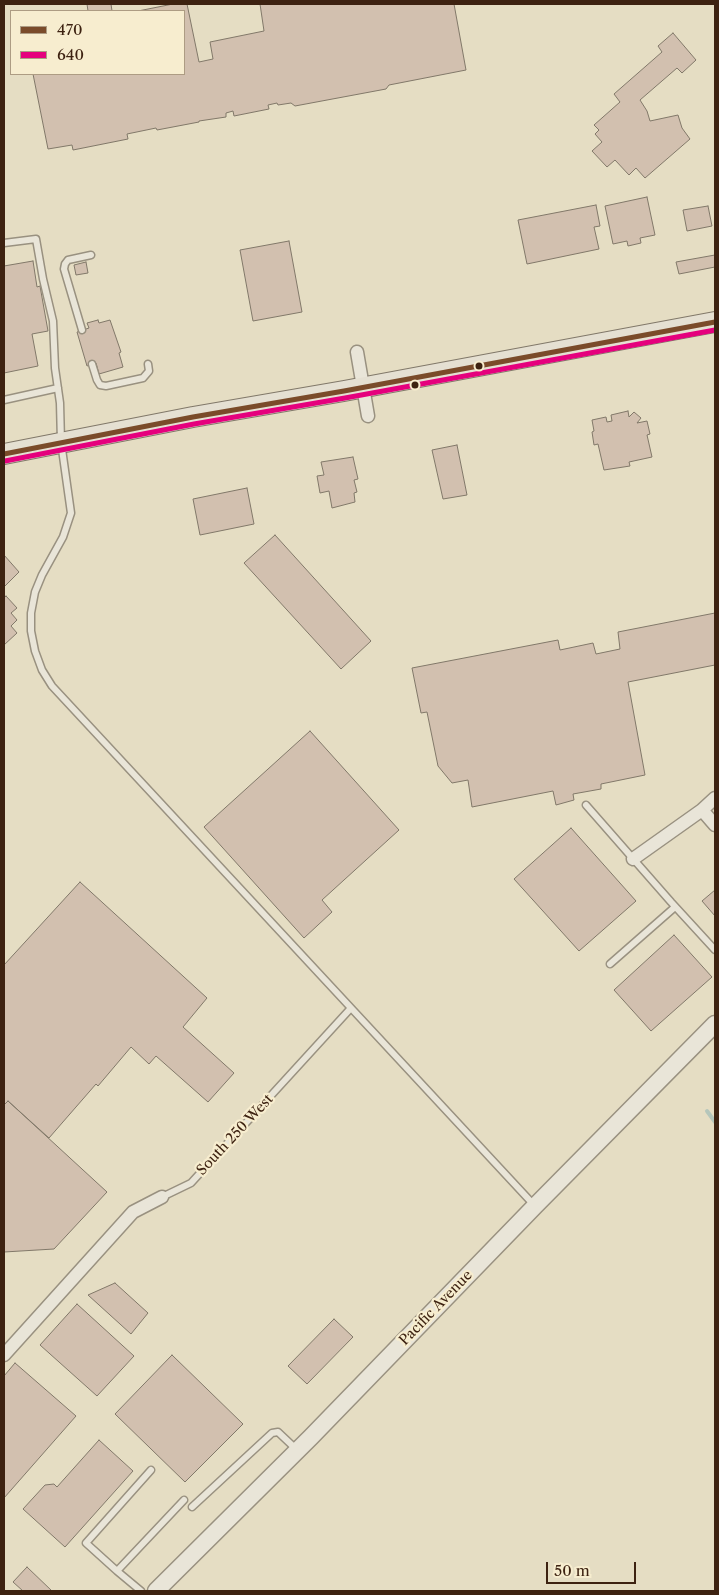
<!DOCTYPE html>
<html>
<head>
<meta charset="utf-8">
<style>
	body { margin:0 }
	#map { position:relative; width:719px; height:1595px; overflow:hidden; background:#e5ddc3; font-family:"Libre Caslon Text",serif }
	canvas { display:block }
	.frame { position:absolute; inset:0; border:5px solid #3d2211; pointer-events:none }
	.legend { position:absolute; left:10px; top:10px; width:175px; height:65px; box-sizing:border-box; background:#f7edcf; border:1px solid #ad9c83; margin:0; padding:6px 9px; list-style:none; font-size:15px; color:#3d2211 }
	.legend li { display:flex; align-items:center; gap:10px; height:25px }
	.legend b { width:25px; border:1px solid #ad9c83 }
	.scale { position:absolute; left:546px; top:1562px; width:90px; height:22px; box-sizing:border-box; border:2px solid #3d2211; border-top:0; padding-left:6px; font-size:15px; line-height:18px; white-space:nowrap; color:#3d2211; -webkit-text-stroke:4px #f7edcf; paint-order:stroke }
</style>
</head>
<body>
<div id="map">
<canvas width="719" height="1595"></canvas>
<div class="frame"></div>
<ul class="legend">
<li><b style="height:6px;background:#7a4b2a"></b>470</li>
<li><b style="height:6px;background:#e5007d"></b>640</li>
</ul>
<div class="scale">50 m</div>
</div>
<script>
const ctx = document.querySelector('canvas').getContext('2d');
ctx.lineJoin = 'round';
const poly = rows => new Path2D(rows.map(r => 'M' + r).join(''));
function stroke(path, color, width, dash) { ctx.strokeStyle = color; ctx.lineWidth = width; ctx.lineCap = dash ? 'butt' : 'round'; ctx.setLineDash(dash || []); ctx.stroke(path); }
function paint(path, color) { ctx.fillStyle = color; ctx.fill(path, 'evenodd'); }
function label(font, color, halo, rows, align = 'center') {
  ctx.font = font + ' "Libre Caslon Text",serif'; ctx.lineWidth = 4.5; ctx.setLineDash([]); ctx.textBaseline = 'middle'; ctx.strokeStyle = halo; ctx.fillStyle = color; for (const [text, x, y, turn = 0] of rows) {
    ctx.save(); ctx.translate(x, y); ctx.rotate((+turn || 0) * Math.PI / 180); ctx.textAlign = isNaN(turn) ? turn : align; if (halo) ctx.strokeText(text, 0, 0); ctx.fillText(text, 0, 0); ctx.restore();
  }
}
stroke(poly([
	[707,1111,715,1122]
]), '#b5c6bb', 4);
const building = poly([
	[87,4,111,4,112,11,88,11,87,4],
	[173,4,187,4,199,62,213,59,210,42,264,31,260,4,454,4,466,70,389,85,386,89,295,106,291,103,278,105,277,103,268,105,269,109,234,116,233,111,226,113,226,117,199,121,199,122,157,130,156,128,127,134,128,139,73,150,72,145,48,149,33,74,184,74,184,11,138,11,173,4],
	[673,33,696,60,682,73,677,68,640,100,647,111,650,121,678,115,682,128,690,139,645,178,636,168,629,175,615,160,607,167,592,151,602,142,595,134,599,130,594,125,620,102,614,94,662,52,658,46,673,33],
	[647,197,655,235,640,238,641,243,628,246,627,241,613,244,605,206,647,197],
	[596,205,600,226,594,227,599,249,527,264,518,220,596,205],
	[708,206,712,226,687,231,683,210,708,206],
	[289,241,302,312,253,321,240,250,289,241],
	[715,255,715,267,679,274,676,262,715,255],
	[33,261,37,287,40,286,48,331,32,334,38,366,4,373,4,266,33,261],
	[86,262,88,273,76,275,74,265,86,262],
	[98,320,99,323,110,320,121,352,119,353,123,367,99,374,96,363,87,366,77,332,89,328,87,323,98,320],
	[628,411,629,417,634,412,641,418,637,423,647,421,650,434,647,435,652,457,629,462,630,466,604,470,598,444,594,445,592,432,594,431,592,420,606,417,607,422,612,421,611,415,628,411],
	[457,445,467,495,443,499,432,450,457,445],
	[353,457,358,479,354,480,357,492,354,493,355,502,332,508,329,491,320,493,317,476,324,475,321,462,353,457],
	[247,488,254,524,200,535,193,499,247,488],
	[275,535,371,641,341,669,244,563,275,535],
	[4,555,19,572,4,587,4,555],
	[6,596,17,608,11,613,17,620,11,626,17,633,4,645,4,598,6,596],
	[715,613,715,665,628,682,645,775,601,784,601,789,573,794,574,800,556,805,553,791,472,807,468,780,452,783,438,766,427,712,421,713,412,668,558,640,560,650,593,643,596,654,620,649,618,632,715,613],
	[310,731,399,830,322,900,332,912,304,938,204,827,310,731],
	[571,828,636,901,579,951,514,879,571,828],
	[80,882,207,998,183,1027,234,1073,208,1102,156,1056,149,1064,131,1047,98,1086,96,1084,49,1138,8,1101,4,1105,4,965,80,882],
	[715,890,715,916,702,901,715,890],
	[674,935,712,977,651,1031,614,990,674,935],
	[8,1101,107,1192,54,1249,4,1252,4,1105,8,1101],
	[115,1283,148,1313,131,1334,88,1295,115,1283],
	[77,1304,134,1356,97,1396,40,1345,77,1304],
	[334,1319,353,1337,307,1384,288,1366,334,1319],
	[172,1355,243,1424,185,1482,115,1414,172,1355],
	[15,1363,76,1416,4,1498,4,1376,15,1363],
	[99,1440,133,1471,65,1547,23,1509,45,1485,54,1484,57,1487,99,1440],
	[27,1567,52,1591,23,1591,13,1582,27,1567]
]);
paint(building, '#d2c0af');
stroke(building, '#817869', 1);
const service = poly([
	[4,243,36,239,43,279,53,321,55,368,60,403,61,442,71,513,63,537,42,575,35,592,31,613,31,631,35,651,42,670,52,686,534,1205],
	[82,330,64,269,65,264,68,260,91,255],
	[92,364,97,380,100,385,106,386,143,378,149,371,148,364],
	[4,400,58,388],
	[586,805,671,902,715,950],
	[610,964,675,907],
	[162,1197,191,1183,351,1008],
	[192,1507,272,1433,278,1432,296,1449],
	[117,1571,86,1543,151,1470],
	[141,1591,117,1571,184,1500]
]);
const minor = poly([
	[357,352,368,416],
	[715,798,702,810,715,825],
	[633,859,702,810],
	[4,1355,133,1212,162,1197]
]);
const tertiary = poly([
	[156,1591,311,1437,535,1206,715,1024]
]);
const primary = poly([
	[4,454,193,417,344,391,715,322]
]);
stroke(service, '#999180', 9);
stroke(minor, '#999180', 15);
stroke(tertiary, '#999180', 19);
stroke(primary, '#817869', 22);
stroke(service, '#e9e5d8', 6);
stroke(minor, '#e9e5d8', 12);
stroke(tertiary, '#e9e5d8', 16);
stroke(primary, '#e5e0d2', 20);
stroke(poly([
	[4,454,193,417,344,391,715,322]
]), '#7a4b2a', 5);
stroke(poly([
	[5,461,194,424,345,398,715,330]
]), '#e5007d', 5);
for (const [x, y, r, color] of [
	[479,366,4.5,"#3d2211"],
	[415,385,4.5,"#3d2211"]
]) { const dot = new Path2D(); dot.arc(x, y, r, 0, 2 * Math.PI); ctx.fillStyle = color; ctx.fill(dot); stroke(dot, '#f7edcf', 2); }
label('14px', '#3d2211', '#f7edcf', [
	["South 250 West",235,1135,-47],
	["Pacific Avenue",436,1308,-46]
]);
</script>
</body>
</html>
